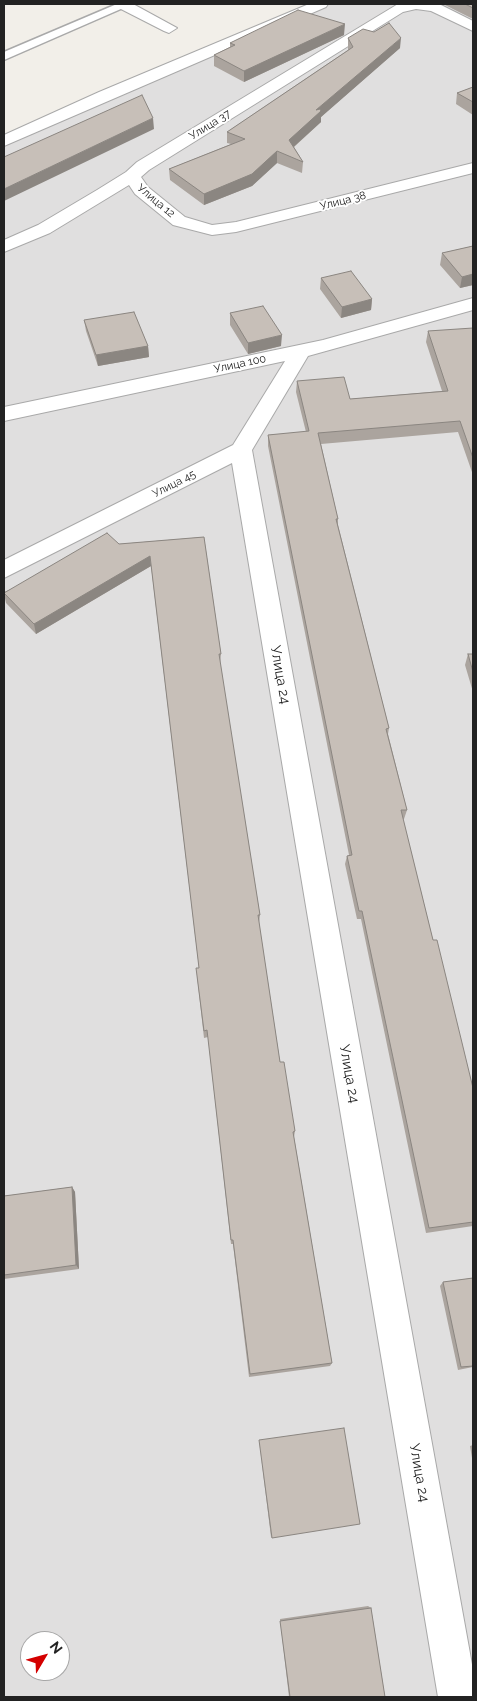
<!DOCTYPE html>
<html>
<head>
<meta charset="utf-8">
<style>
	body { margin:0 }
	#map { position:relative; width:477px; height:1701px; overflow:hidden; background:#f2efe9; font-family:Raleway,sans-serif }
	canvas { display:block }
	.frame { position:absolute; inset:0; border:5px solid #222; pointer-events:none }
	.north { position:absolute; left:20px; top:1631px; width:50px; height:50px; box-sizing:border-box; background:#fff; border:1px solid #a7a7a7; border-radius:50%; rotate:53deg; font-size:14px; font-weight:700; line-height:20px; text-align:center; color:#222 }
	.north::after { content:''; display:block; margin:auto; width:18px; height:22px; background:#d40000; clip-path:polygon(50% 0,100% 100%,50% 72%,0 100%) }
</style>
</head>
<body>
<div id="map">
<canvas width="477" height="1701"></canvas>
<div class="frame"></div>
<div class="north">N</div>
</div>
<script>
const ctx = document.querySelector('canvas').getContext('2d');
ctx.lineJoin = 'round';
function paint(path, color) { ctx.fillStyle = color; ctx.fill(path, 'evenodd'); }
const poly = rows => new Path2D(rows.map(r => 'M' + r).join(''));
function stroke(path, color, width, dash) { ctx.strokeStyle = color; ctx.lineWidth = width; ctx.lineCap = dash ? 'butt' : 'round'; ctx.setLineDash(dash || []); ctx.stroke(path); }
function label(font, color, halo, rows, align = 'center') {
  ctx.font = font + ' Raleway,sans-serif'; ctx.lineWidth = 4; ctx.setLineDash([]); ctx.textBaseline = 'middle'; ctx.strokeStyle = halo; ctx.fillStyle = color; for (const [text, x, y, turn = 0] of rows) {
    ctx.save(); ctx.translate(x, y); ctx.rotate((+turn || 0) * Math.PI / 180); ctx.textAlign = isNaN(turn) ? turn : align; if (halo) ctx.strokeText(text, 0, 0); ctx.fillText(text, 0, 0); ctx.restore();
  }
}
paint(poly([
	[306,4,473,4,473,1697,4,1697,4,141],
	[30,1641,60,1641,60,1671,30,1671]
]), '#e0dfdf');
const service = poly([
	[117,4,130,5,4,60,4,52,117,4]
]);
const minor = poly([
	[115,4,133,4,177,28,169,33,164,31,117,7,115,4],
	[309,4,328,4,326,7,4,146,4,135,99,92,309,4],
	[398,4,439,4,473,21,473,31,431,11,416,9,403,12,149,170,141,177,148,187,185,217,212,225,236,222,473,163,473,173,236,232,212,235,173,225,135,194,129,185,50,233,4,252,4,240,38,225,97,190,126,172,137,162,398,4],
	[473,298,473,310,308,356,252,450,473,1670,473,1697,438,1697,232,463,4,578,4,560,233,445,285,361,4,421,4,407,323,340,473,298]
]);
stroke(service, '#a9a9a9', 3);
stroke(minor, '#a9a9a9', 2);
paint(service, '#fff');
paint(minor, '#fff');
paint(poly([
	[443,4,473,4,473,19],
	[344,35,244,82,214,66,214,55,230,47,230,43],
	[348,38,400,48,321,117,321,122,294,147,303,162,302,173,277,163,252,186,204,205,170,180,169,169,231,144,227,143,227,132,348,50],
	[473,87,473,115,456,104,457,93],
	[473,246,473,285,460,288,440,265,442,253],
	[321,278,372,299,371,310,341,318,320,289],
	[230,313,281,346,248,354,230,325],
	[84,320,148,346,149,357,98,366,86,331],
	[473,329,473,475,458,432,321,444,338,519,338,525,389,728,388,734,407,810,404,819,403,819,433,940,473,1088,473,1226,426,1233,361,919,357,919,345,864,347,856,349,855,268,446,268,435,306,432,296,392,297,381,350,399,442,391,426,342,428,331],
	[204,537,221,654,220,664,260,915,259,923,280,1062,295,1131,294,1137,332,1363,330,1366,249,1377,233,1244,231,1244,208,1037,204,1038,197,976,199,968,151,566,36,634,6,603,4,594,4,592,119,544],
	[468,654,473,654,473,692,465,665],
	[72,1187,75,1192,79,1269,4,1279,4,1196],
	[473,1278,473,1367,458,1370,440,1286,443,1282],
	[259,1440,272,1538,271,1537],
	[473,1445,473,1464,470,1446],
	[368,1606,371,1608,385,1697,289,1697,280,1619]
]), '#aba49e');
paint(poly([
	[345,24,344,35,244,82,244,71],
	[401,38,400,48,321,117,321,122,289,151,289,140,316,110],
	[153,118,154,129,4,201,4,189],
	[277,151,277,163,252,186,204,205,204,194],
	[473,274,473,285,460,288,462,277],
	[372,299,371,310,341,318,342,307],
	[282,335,281,346,248,354,248,343],
	[148,346,149,357,98,366,96,355],
	[150,556,151,566,36,634,34,624],
	[72,1187,75,1192,79,1269,76,1265],
	[4,1627,5,1697,4,1697]
]), '#8b8681');
const building = poly([
	[465,4,473,4,473,8,465,4],
	[298,10,345,24,244,71,214,55,235,45,230,43,298,10],
	[389,23,401,38,316,110,320,109,321,111,289,140,303,162,277,151,252,174,204,194,169,169,245,139,227,132,353,47,348,38,363,29,374,32,389,23],
	[473,87,473,102,457,93,473,87],
	[142,95,153,118,4,189,4,157,142,95],
	[473,246,473,274,462,277,442,253,473,246],
	[351,271,372,299,342,307,321,278,351,271],
	[263,306,282,335,248,343,230,313,263,306],
	[134,312,148,346,96,355,84,320,134,312],
	[473,328,473,458,460,421,318,433,338,519,336,519,389,728,386,729,407,810,401,810,433,940,437,940,473,1088,473,1222,429,1228,362,911,359,911,347,856,352,855,268,435,309,431,297,381,344,377,350,399,448,391,428,331,473,328],
	[107,533,119,544,204,537,221,654,219,654,260,915,258,915,280,1062,284,1062,295,1131,293,1132,332,1363,250,1374,233,1240,231,1240,207,1030,204,1031,196,968,199,968,150,556,34,624,4,593,107,533],
	[468,654,473,654,473,672,468,654],
	[72,1187,76,1265,4,1275,4,1196,72,1187],
	[473,1278,473,1366,461,1367,443,1282,473,1278],
	[344,1428,360,1524,272,1538,259,1440,344,1428],
	[371,1608,385,1697,290,1697,280,1621,371,1608]
]);
paint(building, '#c7bfb8');
stroke(building, '#8b8681', 1);
label('11px', '#222', '#fff', [
	["Улица 37",210,125,-32],
	["Улица 12",156,201,40],
	["Улица 38",343,201,-14],
	["Улица 100",240,364,-12],
	["Улица 45",174,484,-27]
]);
label('14px', '#222', '#fff', [
	["Улица 24",280,675,80],
	["Улица 24",349,1074,80],
	["Улица 24",419,1473,80]
]);
</script>
</body>
</html>
